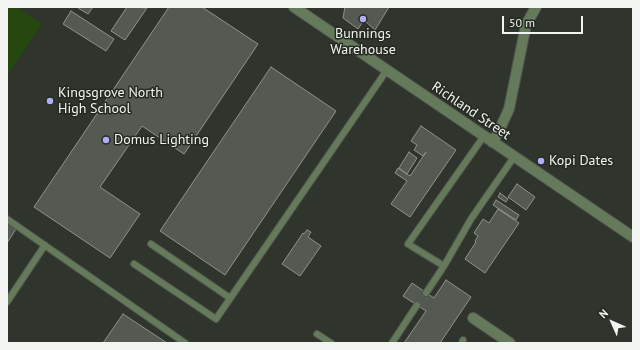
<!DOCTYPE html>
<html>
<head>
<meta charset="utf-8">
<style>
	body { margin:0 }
	#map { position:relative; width:640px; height:350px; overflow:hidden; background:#2f342c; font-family:"PT Sans",sans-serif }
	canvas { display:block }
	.frame { position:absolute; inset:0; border:8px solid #f1f4f0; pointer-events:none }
	.north { position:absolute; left:592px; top:302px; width:40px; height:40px; -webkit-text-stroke:3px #252a22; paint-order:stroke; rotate:315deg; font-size:11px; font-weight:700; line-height:16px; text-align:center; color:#f1f4f0 }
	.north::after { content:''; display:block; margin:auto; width:14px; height:18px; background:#f1f4f0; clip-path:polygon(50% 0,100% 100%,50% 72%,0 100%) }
	.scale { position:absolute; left:502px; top:16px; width:81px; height:18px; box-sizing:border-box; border:2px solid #f1f4f0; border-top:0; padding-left:5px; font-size:12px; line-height:14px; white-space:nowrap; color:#f1f4f0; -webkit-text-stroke:3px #252a22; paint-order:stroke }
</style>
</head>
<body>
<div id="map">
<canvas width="640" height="350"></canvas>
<div class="frame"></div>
<div class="north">N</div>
<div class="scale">50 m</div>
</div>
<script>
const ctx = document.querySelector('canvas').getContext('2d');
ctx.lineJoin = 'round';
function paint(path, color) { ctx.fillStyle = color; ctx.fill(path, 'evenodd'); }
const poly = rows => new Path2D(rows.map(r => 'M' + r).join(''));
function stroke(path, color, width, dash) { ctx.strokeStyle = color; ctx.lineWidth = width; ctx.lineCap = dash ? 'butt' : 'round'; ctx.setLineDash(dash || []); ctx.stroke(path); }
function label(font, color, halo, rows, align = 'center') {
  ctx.font = font + ' "PT Sans",sans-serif'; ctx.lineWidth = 3; ctx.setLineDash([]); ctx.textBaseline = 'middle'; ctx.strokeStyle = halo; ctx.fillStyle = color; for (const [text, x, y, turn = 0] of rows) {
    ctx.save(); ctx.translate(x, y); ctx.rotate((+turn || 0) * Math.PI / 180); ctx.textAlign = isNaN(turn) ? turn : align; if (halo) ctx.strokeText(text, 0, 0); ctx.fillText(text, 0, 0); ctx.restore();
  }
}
paint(poly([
	[7,7,17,7,42,24,7,76]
]), '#26470e');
const building = poly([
	[79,7,93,7,88,14,78,8,79,7],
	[127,7,147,8,125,40,111,31,127,7],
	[169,7,202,7,258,44,184,154,142,126,100,187,140,214,110,258,34,207,169,7],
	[345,7,389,7,375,30,364,20,358,29,343,18,345,7],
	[71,11,114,39,106,51,63,24,71,11],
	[271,67,336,111,225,275,160,231,271,67],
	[421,126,456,150,410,217,391,204,407,181,395,173,398,168,410,176,426,152,423,156,414,150,417,145,411,141,421,126],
	[409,152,417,158,407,174,399,168,409,152],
	[517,184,535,197,526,210,508,197,517,184],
	[500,193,508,199,506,202,498,197,500,193],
	[496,200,519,215,516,220,493,205,496,200],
	[498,209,519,223,485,273,465,259,476,242,475,241,478,236,474,233,483,219,489,223,498,209],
	[7,223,16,229,7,243,7,223],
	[307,230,311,232,308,237,321,246,300,276,282,264,303,233,304,234,307,230],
	[446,280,471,297,440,343,404,343,426,311,403,296,412,283,434,298,446,280],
	[123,314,167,343,103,343,123,314]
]);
paint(building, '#545951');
stroke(building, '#8e948b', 1);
const service = poly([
	[7,219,185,343],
	[151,244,230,298],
	[134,264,216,319,387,70],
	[444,266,408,244,484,136],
	[426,293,444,266,471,219,514,157],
	[7,302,45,245],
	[317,334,331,343],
	[392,343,417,305],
	[462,343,463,340]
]);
const minor = poly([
	[294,7,633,237],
	[492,142,498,133,509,109,526,25,536,7],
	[473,318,510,343]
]);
stroke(service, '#4e534b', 8);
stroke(minor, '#4e534b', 12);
stroke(service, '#65795b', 6);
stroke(minor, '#65795b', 10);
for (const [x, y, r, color] of [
	[363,19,4,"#b0aefa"],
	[50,101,4,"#b0aefa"],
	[106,140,4,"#b0aefa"],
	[541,161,4,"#b0aefa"]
]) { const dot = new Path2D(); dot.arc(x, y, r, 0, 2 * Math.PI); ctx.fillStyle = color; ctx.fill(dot); stroke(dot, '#252a22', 1.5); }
label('14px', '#f1f4f0', '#252a22', [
	["Bunnings",363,34,"center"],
	["Warehouse",363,50,"center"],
	["Kingsgrove North",58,93],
	["High School",58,109],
	["Domus Lighting",114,140],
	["Kopi Dates",549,161]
], 'left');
label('14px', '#f1f4f0', '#252a22', [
	["Richland Street",471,111,34]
]);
</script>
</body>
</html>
